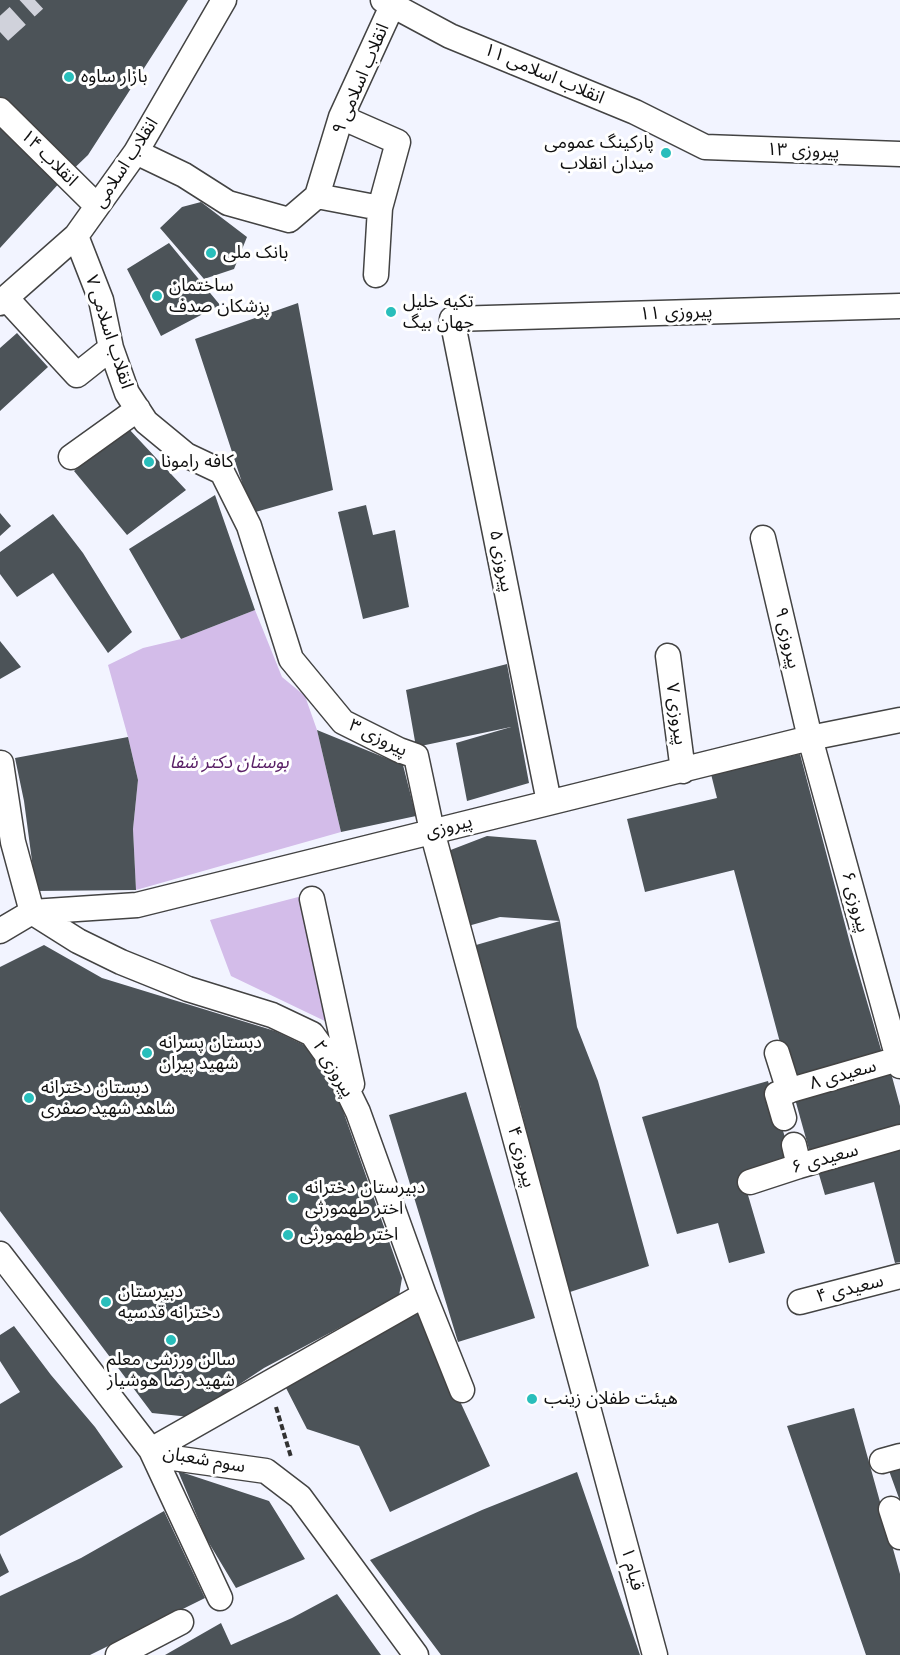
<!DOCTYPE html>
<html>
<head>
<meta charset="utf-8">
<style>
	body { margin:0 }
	canvas { display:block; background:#f2f4ff }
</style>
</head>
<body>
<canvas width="900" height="1655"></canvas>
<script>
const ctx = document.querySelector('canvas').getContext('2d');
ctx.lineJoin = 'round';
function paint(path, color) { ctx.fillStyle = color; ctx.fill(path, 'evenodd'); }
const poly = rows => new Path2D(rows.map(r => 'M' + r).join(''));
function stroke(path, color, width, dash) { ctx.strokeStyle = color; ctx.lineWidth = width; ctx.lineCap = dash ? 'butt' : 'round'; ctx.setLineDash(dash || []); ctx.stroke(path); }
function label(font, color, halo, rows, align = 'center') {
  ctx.font = font + ' "Noto Serif","Noto Sans Arabic",serif'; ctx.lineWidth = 6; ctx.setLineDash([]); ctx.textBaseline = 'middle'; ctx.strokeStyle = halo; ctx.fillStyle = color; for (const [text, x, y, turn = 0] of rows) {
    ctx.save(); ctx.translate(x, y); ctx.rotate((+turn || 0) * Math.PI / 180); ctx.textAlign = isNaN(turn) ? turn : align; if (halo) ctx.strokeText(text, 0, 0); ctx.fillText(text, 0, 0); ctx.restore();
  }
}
paint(poly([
	[255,610,282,677,305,696,317,730,341,832,136,890,133,829,138,780,128,737,108,665,143,648,181,639],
	[302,896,329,1023,231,976,210,920]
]), '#d3bce9');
paint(poly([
	[0,0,188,0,88,155,63,179,0,248],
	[201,202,247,237,234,269,204,279,160,228,182,207],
	[169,243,220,305,161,336,127,269],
	[298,303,333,490,252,513,195,339],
	[17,333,48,367,0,411,0,348],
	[128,428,186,490,127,535,74,471],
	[215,495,255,610,181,639,129,549],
	[366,505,373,535,395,530,409,607,363,619,338,512],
	[0,513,11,526,0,536],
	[53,514,83,553,132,632,108,653,53,573,17,597,0,574,0,552],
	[0,641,21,667,0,679],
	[507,664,529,783,467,801,456,743,511,727,416,747,406,690],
	[317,730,403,765,416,816,341,832],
	[128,737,138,780,133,829,136,890,36,891,24,801,15,758],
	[800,754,851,947,882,1053,790,1080,734,870,645,892,627,819,717,798,711,774],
	[487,836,536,840,560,921,577,1027,598,1081,649,1266,567,1293,520,1105,503,1051,476,945,560,921,500,917,468,926,448,851],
	[44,945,102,978,275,1031,304,1045,319,1058,341,1105,402,1278,399,1296,264,1368,190,1417,152,1413,0,1211,0,967],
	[891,1073,900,1106,900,1129,810,1153,795,1099],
	[768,1081,793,1164,743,1178,765,1253,729,1263,718,1223,677,1234,642,1117],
	[466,1092,535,1318,458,1342,389,1115],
	[900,1148,900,1262,895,1263,874,1182,825,1195,818,1171],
	[419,1313,490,1466,390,1512,359,1446,307,1429,285,1386,359,1343],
	[14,1326,51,1375,95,1427,123,1467,0,1536,0,1404,20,1392,0,1361,0,1335],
	[854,1408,900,1574,900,1655,866,1655,787,1426],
	[900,1464,900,1501,888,1468],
	[178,1471,269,1501,305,1559,236,1588,206,1538],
	[577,1472,640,1655,441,1655,370,1560,482,1510],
	[164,1511,205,1598,90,1655,0,1655,0,1596,81,1558],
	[0,1553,9,1572,0,1577],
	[337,1594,381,1655,165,1655,221,1623,231,1645,292,1618]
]), '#4c5358');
stroke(poly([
	[0,32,35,0]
]), '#d0d2db', 24, [24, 12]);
const minor = poly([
	[383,0,450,36,635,112,705,147,900,154],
	[0,110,97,206],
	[136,152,184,175,228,203,289,220,317,196,341,117,392,6],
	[317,196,380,208,398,142,341,117],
	[76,236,101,300,111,348,127,393,146,422,186,455,222,472,249,526,291,659,343,722,399,750,416,756,432,831,655,1655],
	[376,275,380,208],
	[6,298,77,375,111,348],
	[0,303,76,236,136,152,224,0],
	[71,457,138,409],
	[763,538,810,738,900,1066],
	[668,656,683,771],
	[1,763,13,842,32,912,78,941,121,962,188,989,272,1015,312,1034,337,1069,358,1112,424,1295,462,1390],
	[549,802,452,319,900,306],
	[312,899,352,1084],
	[0,931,32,912,137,905,810,738,900,720],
	[777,1053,789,1091],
	[784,1118,777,1094,898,1059],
	[794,1145,799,1166],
	[750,1182,799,1166,900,1137],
	[0,1254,151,1450,173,1458,266,1471,300,1497,416,1655],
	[800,1302,900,1276],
	[882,1461,900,1456],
	[891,1509,900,1537],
	[220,1598,151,1450,424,1295],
	[118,1655,181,1622]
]);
stroke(minor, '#434343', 27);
stroke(poly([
	[276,1407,291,1457]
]), '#323232', 4, [6, 3]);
stroke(minor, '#fff', 24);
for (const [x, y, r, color] of [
	[69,77,6,"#29bebb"],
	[666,153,6,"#29bebb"],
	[211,253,6,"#29bebb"],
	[157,296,6,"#29bebb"],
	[391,312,6,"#29bebb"],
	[149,462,6,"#29bebb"],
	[147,1053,6,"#29bebb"],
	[29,1098,6,"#29bebb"],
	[293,1198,6,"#29bebb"],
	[288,1235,6,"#29bebb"],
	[106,1302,6,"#29bebb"],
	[171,1340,6,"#29bebb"],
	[532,1399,6,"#29bebb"]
]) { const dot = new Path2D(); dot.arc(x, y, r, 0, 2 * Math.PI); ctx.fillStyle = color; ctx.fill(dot); stroke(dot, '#fff', 2); }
label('18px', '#101010', '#fff', [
	["انقلاب اسلامی ۱۱",544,74,23],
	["انقلاب اسلامی ۹",361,79,-67],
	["پیروزی ۱۳",803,151,2],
	["انقلاب ۱۴",49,158,45],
	["انقلاب اسلامی",126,163,-57],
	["پیروزی ۱۱",676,313,-2],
	["انقلاب اسلامی ۷",109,332,72],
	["پیروزی ۵",501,561,79],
	["پیروزی ۹",787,638,77],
	["پیروزی ۷",676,714,82],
	["پیروزی ۳",378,738,26],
	["پیروزی",449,827,-14],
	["پیروزی ۶",855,902,75],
	["پیروزی ۲",333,1069,59],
	["سعیدی ۸",843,1075,-16],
	["پیروزی ۴",521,1157,75],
	["سعیدی ۶",825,1159,-16],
	["سعیدی ۴",850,1289,-14],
	["سوم شعبان",204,1460,10],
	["قیام ۱",632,1569,75]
]);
label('18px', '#101010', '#fff', [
	["بازار ساوه",81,77],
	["پارکینگ عمومی",654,143,"right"],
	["میدان انقلاب",654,164,"right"],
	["بانک ملی",223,253],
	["ساختمان",169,286],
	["پزشکان صدف",169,307],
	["تکیه خلیل",403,302],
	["جهان بیگ",403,323],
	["کافه رامونا",161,462],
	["دبستان پسرانه",159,1043],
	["شهید پیران",159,1064],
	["دبستان دخترانه",41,1088],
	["شاهد شهید صفری",41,1109],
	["دبیرستان دخترانه",305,1188],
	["اختر طهمورثی",305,1209],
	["اختر طهمورثی",300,1235],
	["دبیرستان",118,1292],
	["دخترانه قدسیه",118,1313],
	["سالن ورزشی معلم",171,1360,"center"],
	["شهید رضا هوشیار",171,1381,"center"],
	["هیئت طفلان زینب",544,1399]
], 'left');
label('italic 18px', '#5a2067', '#fff', [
	["بوستان دکتر شفا",229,763]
]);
</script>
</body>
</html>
